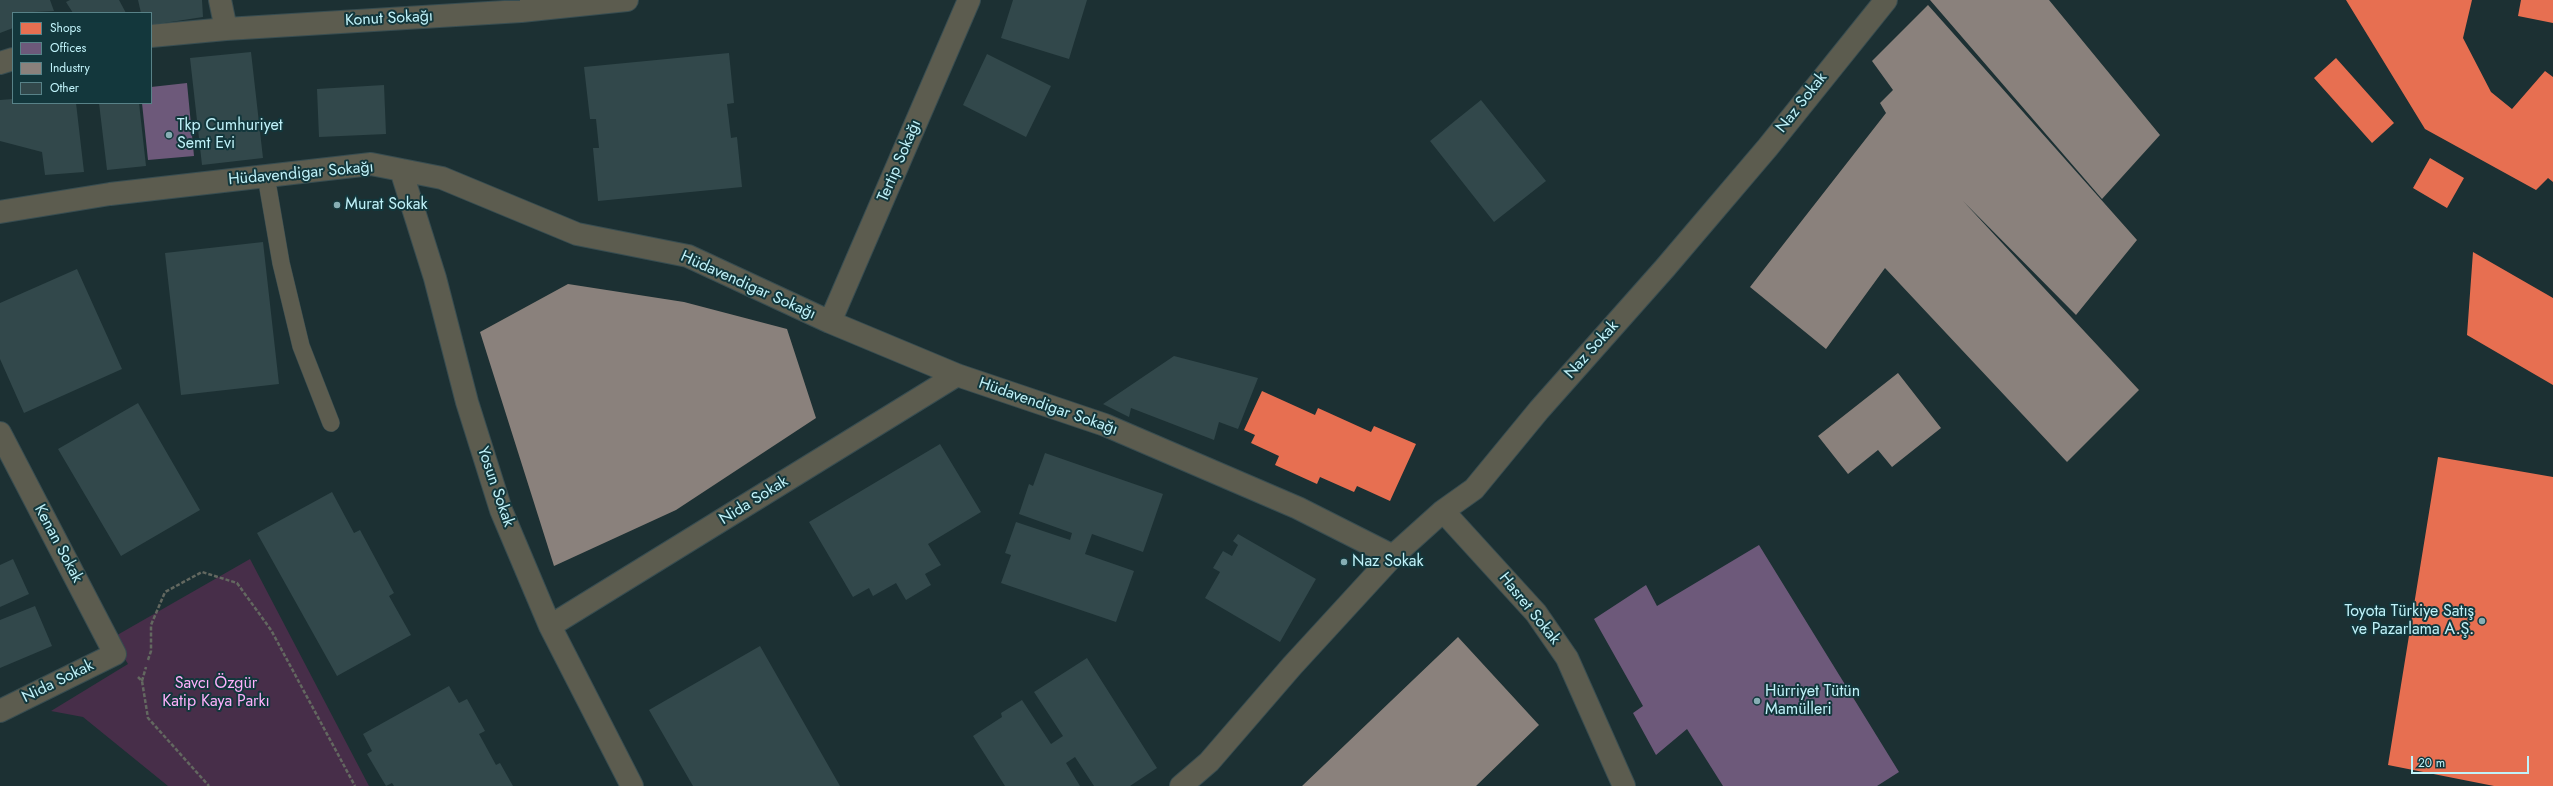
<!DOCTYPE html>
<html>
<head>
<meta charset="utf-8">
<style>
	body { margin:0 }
	#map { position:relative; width:2553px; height:786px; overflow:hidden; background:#1c3033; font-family:Jost,sans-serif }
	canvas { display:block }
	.legend { position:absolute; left:12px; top:12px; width:140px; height:92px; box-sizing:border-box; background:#13373c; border:1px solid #588288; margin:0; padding:5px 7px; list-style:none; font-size:12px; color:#c0f2f9 }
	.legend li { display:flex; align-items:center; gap:8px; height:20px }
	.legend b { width:20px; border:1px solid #588288 }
	.scale { position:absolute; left:2411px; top:756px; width:118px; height:18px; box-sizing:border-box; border:2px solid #c0f2f9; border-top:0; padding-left:5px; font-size:12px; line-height:14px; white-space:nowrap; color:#c0f2f9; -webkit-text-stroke:3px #13373c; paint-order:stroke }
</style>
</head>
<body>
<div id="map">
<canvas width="2553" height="786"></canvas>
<ul class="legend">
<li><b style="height:11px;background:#e76f51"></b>Shops</li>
<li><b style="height:11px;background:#6d597a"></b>Offices</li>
<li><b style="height:11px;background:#8a817c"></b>Industry</li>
<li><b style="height:11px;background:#32484b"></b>Other</li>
</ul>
<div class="scale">20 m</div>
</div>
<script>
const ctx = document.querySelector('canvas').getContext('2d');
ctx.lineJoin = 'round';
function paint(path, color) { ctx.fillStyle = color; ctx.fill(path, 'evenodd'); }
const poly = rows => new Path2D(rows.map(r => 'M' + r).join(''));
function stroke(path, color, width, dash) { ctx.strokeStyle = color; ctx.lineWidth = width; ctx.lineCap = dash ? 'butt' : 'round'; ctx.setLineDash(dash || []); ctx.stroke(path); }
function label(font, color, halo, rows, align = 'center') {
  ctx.font = font + ' Jost,sans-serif'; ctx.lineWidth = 4; ctx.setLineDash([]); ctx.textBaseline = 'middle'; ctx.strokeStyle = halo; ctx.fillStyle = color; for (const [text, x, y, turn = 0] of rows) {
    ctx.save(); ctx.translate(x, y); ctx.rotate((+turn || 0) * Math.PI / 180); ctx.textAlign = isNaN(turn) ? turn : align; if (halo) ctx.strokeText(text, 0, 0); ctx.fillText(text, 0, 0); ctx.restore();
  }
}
paint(poly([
	[250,559,369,786,168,786,83,717,51,711,128,664,112,638]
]), '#472e49');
paint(poly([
	[2346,0,2472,0,2463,38,2491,92,2512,109,2545,71,2553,77,2553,182,2548,178,2536,190,2425,129],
	[2521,0,2553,0,2553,23,2518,16],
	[2336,58,2394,123,2372,143,2314,78],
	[2430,158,2464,178,2447,208,2413,188],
	[2473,252,2553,298,2553,385,2467,335],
	[1262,391,1315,415,1318,408,1371,432,1374,426,1416,444,1390,501,1357,486,1354,492,1320,477,1317,484,1275,465,1279,456,1251,443,1255,435,1244,430],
	[2438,457,2553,477,2553,786,2494,786,2388,765]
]), '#e76f51');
paint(poly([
	[187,83,194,156,148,160,142,103,151,103,151,87],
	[1759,545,1899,772,1877,786,1723,786,1687,729,1656,755,1633,713,1643,706,1594,619,1646,585,1657,606]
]), '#6d597a');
paint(poly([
	[1930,0,2049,0,2160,135,2102,199],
	[1928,5,2137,240,2076,315,1963,201,2139,390,2067,462,1885,268,1826,349,1750,287,1886,113,1880,103,1893,90,1872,61],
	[568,284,684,302,787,329,816,418,676,510,554,566,480,332],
	[1898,373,1941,428,1892,467,1878,450,1848,474,1818,436],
	[1458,637,1539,725,1476,786,1302,786]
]), '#8a817c');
paint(poly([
	[0,0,50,0,54,11,13,13,13,28,0,33],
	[70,0,119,0,126,13,73,13,66,2],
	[138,0,202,0,203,17,151,25,151,13,141,13],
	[1013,0,1087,0,1069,59,1001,38],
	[251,52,263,158,202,165,190,58],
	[729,53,734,103,727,104,731,138,737,137,742,187,598,201,593,148,599,148,596,119,590,119,584,67],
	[987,54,1051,86,1026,137,963,105],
	[384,85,386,134,319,137,317,89],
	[13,99,13,103,76,103,84,172,45,175,42,152,0,141,0,100],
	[1481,100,1546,181,1494,222,1430,141],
	[99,103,139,103,146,166,107,170],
	[263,242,279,384,181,395,165,253],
	[77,269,122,369,24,413,0,359,0,303],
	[1174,356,1258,378,1238,429,1219,422,1214,440,1131,408,1129,417,1103,404],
	[138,403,200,510,121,556,58,449],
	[940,444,981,512,928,544,941,565,925,574,931,585,906,600,896,583,873,596,869,588,853,597,809,522],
	[1045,453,1163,494,1143,552,1092,534,1085,554,1134,571,1116,622,1001,583,1011,555,1005,553,1016,522,1070,540,1072,533,1019,514,1029,484,1033,486],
	[332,492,354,533,360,530,394,593,389,596,411,635,337,676,257,533],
	[1238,534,1316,579,1280,642,1205,598,1220,572,1213,568,1223,551,1232,556,1238,545,1233,541],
	[13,559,29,594,0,607,0,565],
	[35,606,52,646,0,668,0,620],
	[760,646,840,786,693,786,649,710],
	[1087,658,1157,768,1130,786,1094,786,1075,757,1066,763,1080,786,1005,786,973,736,1002,717,1001,713,1022,700,1051,744,1063,736,1034,692],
	[449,686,459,703,467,699,485,731,479,734,496,765,500,763,513,786,394,786,392,783,386,786,367,754,372,751,363,734]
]), '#32484b');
const lane = poly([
	[266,176,281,263,301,346,331,423]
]);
const street = poly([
	[220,0,226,29],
	[151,36,226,29,521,11,627,0],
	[0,63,13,59],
	[401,170,435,278,467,402,501,510,550,626,632,786],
	[0,212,110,194,371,164,442,178,577,234,688,256,830,322,957,375,1105,425,1298,508,1393,556],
	[830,322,969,0],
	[0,433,115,654,0,711],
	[1443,511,1536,613,1567,658,1624,786],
	[550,626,957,375],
	[1181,786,1209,762,1292,666,1393,556,1443,511,1474,489,1539,410,1665,268,1768,147,1886,0]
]);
stroke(lane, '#384d51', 18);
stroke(street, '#384d51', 24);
stroke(poly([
	[148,660,151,651,151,625,165,592,202,572,237,583,271,630,355,786],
	[138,677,142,681,148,718,209,786],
	[142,681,146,667]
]), '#636860', 2.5, [4, 2]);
stroke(lane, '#5c5c4f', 17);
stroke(street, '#5c5c4f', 22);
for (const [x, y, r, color] of [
	[169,135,4,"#87aeb4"],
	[337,205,4,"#87aeb4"],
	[1344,562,4,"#87aeb4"],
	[2482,621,4,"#87aeb4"],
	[1757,701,4,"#87aeb4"]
]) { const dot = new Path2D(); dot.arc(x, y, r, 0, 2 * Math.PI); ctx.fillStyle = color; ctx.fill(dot); stroke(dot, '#13373c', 1.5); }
label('16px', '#c0f2f9', '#13373c', [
	["Konut Sokağı",389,19,-3],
	["Naz Sokak",1802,103,-52],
	["Tertip Sokağı",900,161,-67],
	["Hüdavendigar Sokağı",301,174,-5],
	["Hüdavendigar Sokağı",748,286,24],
	["Naz Sokak",1592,350,-48],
	["Hüdavendigar Sokağı",1048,407,19],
	["Yosun Sokak",495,487,71],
	["Nida Sokak",754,501,-32],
	["Kenan Sokak",58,544,62],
	["Hasret Sokak",1529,609,51],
	["Nida Sokak",58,682,-26]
]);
label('16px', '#c0f2f9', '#13373c', [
	["Tkp Cumhuriyet",177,126],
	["Semt Evi",177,144],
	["Murat Sokak",345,205],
	["Naz Sokak",1352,562],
	["Toyota Türkiye Satış",2474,612,"right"],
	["ve Pazarlama A.Ş.",2474,630,"right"],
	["Hürriyet Tütün",1765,692],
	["Mamülleri",1765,710]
], 'left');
label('16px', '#feb0fc', '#13373c', [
	["Savcı Özgür",216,684],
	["Katip Kaya Parkı",216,702]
]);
</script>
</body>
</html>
